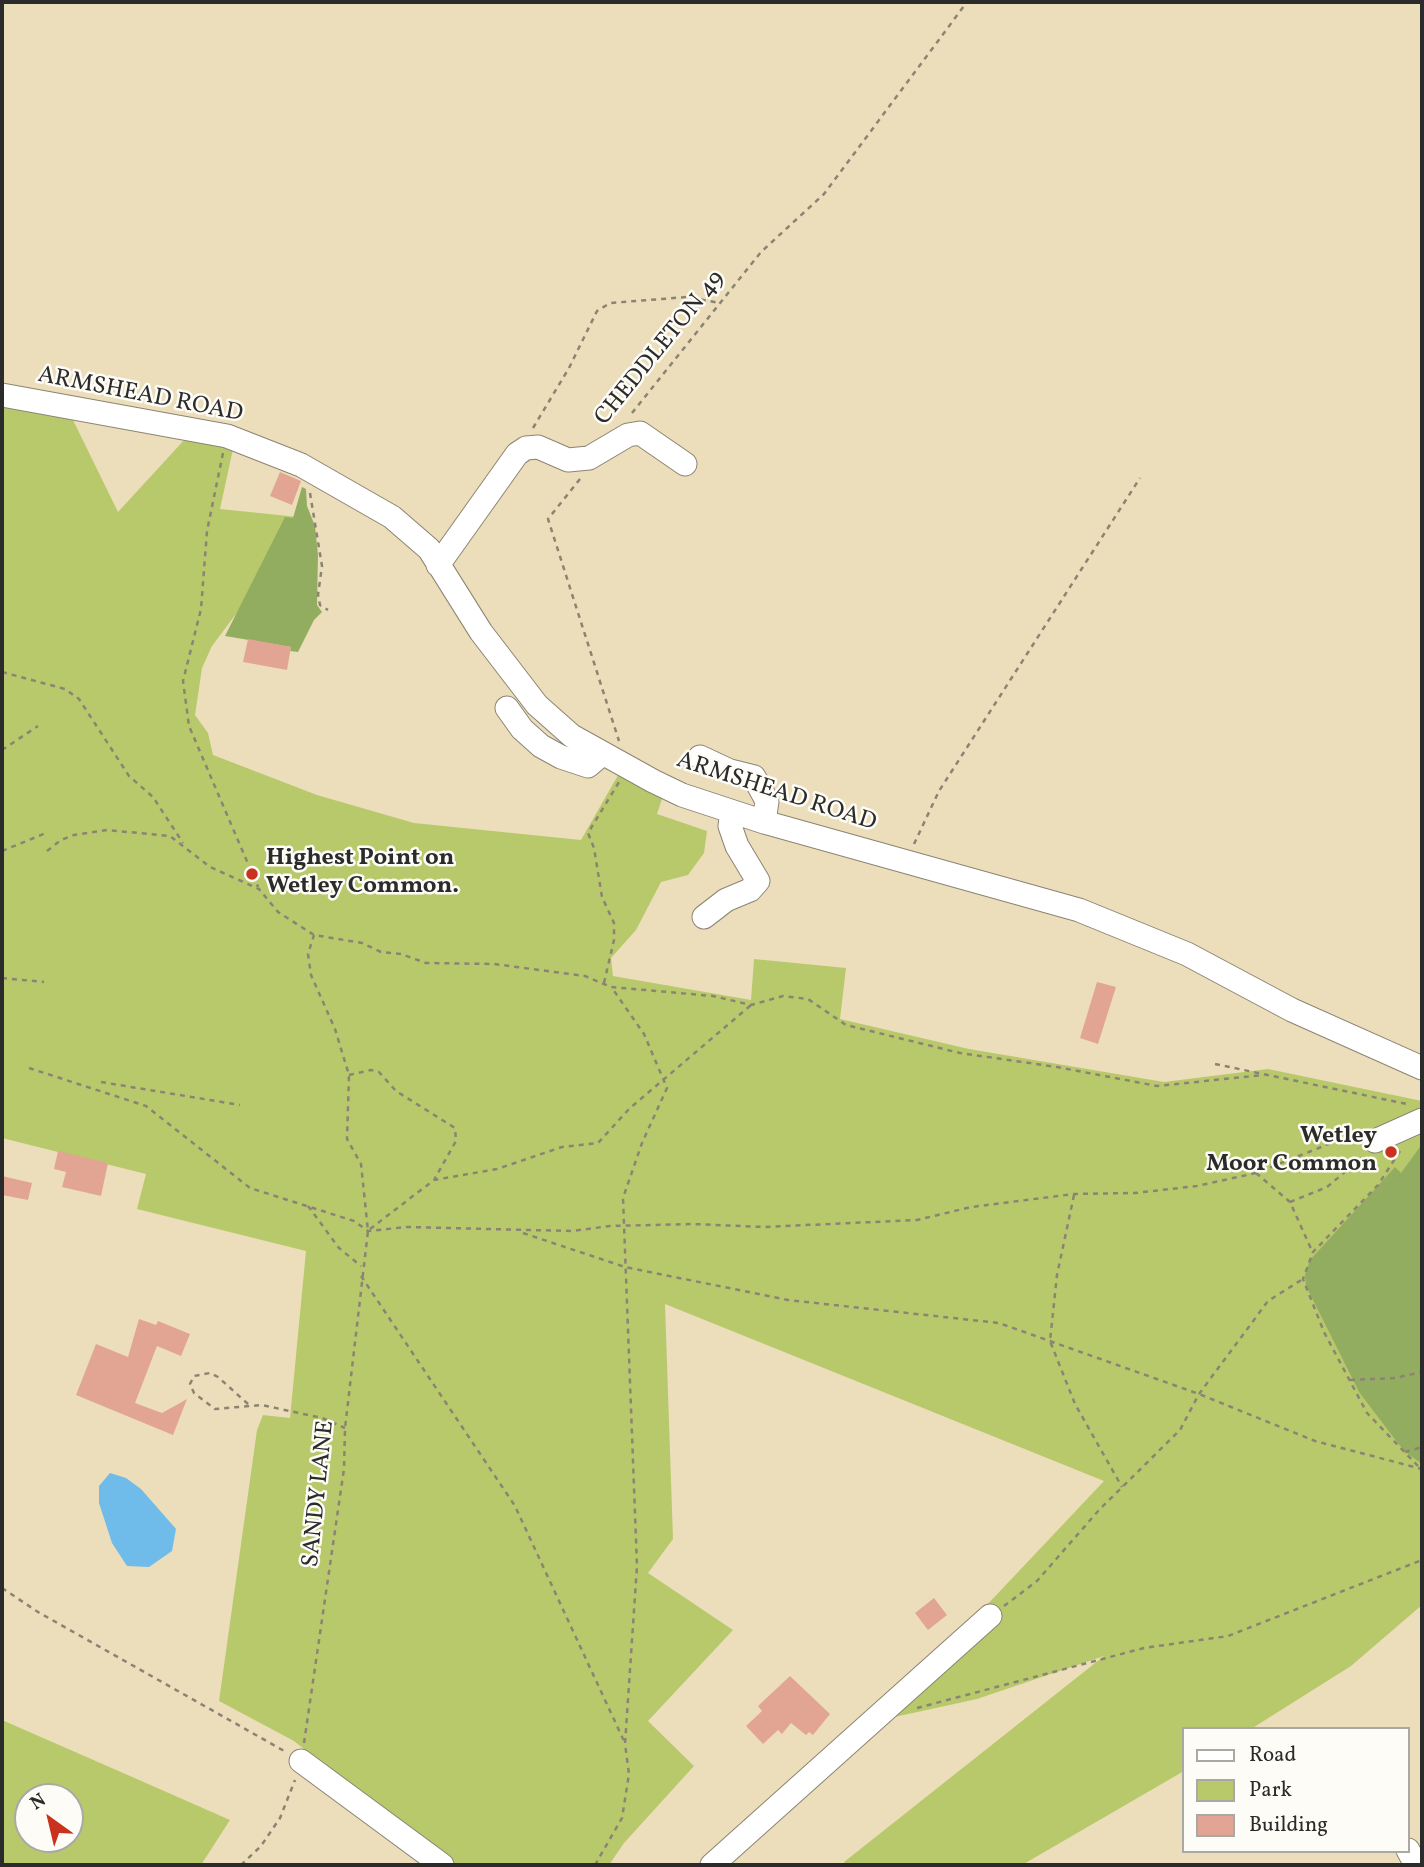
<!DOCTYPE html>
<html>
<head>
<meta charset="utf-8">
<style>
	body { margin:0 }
	#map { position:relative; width:1424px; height:1867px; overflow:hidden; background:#ecdebb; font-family:Vollkorn,serif }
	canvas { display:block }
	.frame { position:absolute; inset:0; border:4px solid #2b2b2b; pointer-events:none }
	.legend { position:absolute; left:1182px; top:1727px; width:228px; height:126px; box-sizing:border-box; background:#fdfcf7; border:2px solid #a9a8a5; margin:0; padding:9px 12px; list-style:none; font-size:21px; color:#2b2b2b }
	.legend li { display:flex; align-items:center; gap:14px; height:35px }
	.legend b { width:35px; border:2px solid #a9a8a5 }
	.north { position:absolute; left:14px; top:1783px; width:70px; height:70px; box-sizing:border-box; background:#fdfcf7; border:2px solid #a9a8a5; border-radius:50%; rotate:326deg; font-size:19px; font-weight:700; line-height:28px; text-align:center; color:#2b2b2b }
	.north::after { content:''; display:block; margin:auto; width:24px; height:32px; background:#c8321e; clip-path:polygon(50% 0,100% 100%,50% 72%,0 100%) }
</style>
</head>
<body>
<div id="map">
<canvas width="1424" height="1867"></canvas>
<div class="frame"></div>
<ul class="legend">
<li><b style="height:9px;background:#fff"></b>Road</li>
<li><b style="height:19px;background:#b8c96c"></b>Park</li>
<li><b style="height:19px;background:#e2a593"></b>Building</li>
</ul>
<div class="north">N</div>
</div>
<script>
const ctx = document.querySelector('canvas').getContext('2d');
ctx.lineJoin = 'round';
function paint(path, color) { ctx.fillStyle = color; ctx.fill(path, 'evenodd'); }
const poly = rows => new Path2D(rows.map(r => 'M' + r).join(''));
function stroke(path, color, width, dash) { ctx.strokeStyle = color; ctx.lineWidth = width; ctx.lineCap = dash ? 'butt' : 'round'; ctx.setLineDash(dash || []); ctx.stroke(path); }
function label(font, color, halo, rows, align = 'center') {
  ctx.font = font + ' Vollkorn,serif'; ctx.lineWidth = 5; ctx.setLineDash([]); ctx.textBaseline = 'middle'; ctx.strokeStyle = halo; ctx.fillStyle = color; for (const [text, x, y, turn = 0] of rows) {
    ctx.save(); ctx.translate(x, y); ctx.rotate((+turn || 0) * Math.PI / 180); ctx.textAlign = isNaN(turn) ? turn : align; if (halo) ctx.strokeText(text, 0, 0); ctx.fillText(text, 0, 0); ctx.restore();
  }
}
paint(poly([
	[2,402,73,420,118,512,186,438,233,449,220,509,308,518,212,646,202,668,195,715,208,733,213,755,317,795,414,823,581,840,621,770,662,799,657,814,707,831,704,853,688,875,661,882,636,930,611,958,613,976,751,1000,754,959,846,968,840,1019,969,1049,1164,1082,1268,1069,1422,1101,1422,1605,1351,1666,1251,1729,1184,1729,1184,1771,1022,1865,846,1865,844,1862,1104,1656,977,1699,890,1718,985,1607,1104,1481,665,1304,673,1539,648,1573,733,1630,648,1721,694,1766,624,1843,609,1865,457,1865,386,1815,294,1741,219,1701,257,1430,263,1415,290,1418,306,1251,137,1209,146,1174,2,1138],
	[2,1720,130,1776,230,1820,201,1865,2,1865],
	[28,1797,70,1797,70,1839,28,1839]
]), '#b8c96c');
paint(poly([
	[302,487,306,489,307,506,315,526,318,555,317,605,322,612,314,620,298,652,290,651,291,647,225,636,285,517,293,518],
	[1422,1144,1422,1464,1404,1451,1359,1392,1306,1286,1305,1275,1310,1260,1395,1167,1401,1173]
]), '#92ad60');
paint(poly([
	[110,1473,126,1478,141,1489,176,1529,172,1551,149,1567,127,1566,112,1543,99,1503,99,1486]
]), '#6fbbe9');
paint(poly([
	[280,472,301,481,292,505,270,496],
	[248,639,291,647,287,670,243,662],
	[1097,982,1116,987,1098,1044,1080,1038],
	[58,1151,108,1163,101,1196,62,1187,66,1172,54,1169],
	[2,1176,32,1183,28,1200,2,1195],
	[139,1319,156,1325,158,1321,190,1334,181,1356,157,1346,135,1403,162,1413,187,1399,173,1435,76,1395,96,1344,128,1357],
	[934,1598,947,1615,928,1630,915,1613],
	[790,1676,830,1714,813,1735,809,1732,806,1735,791,1723,782,1734,778,1730,763,1744,746,1726,762,1711,758,1706]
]), '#e2a593');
const minor = poly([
	[2,395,227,436,301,465,392,517,429,549,481,632,537,705,572,736,653,781,682,795,764,822,1079,910,1187,954,1292,1010,1422,1068],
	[438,565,517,454,526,448,538,447,568,460,589,458,628,435,640,433,685,464],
	[507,708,522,729,541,746,561,757,588,766,601,755],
	[700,757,730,771,754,777,767,801,764,822],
	[704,917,726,900,750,890,758,881,737,846,730,826,732,812],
	[1375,1141,1422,1120],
	[301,1761,442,1865],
	[1408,1850,1416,1865],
	[712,1865,990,1616]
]);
stroke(minor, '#8c8473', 25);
stroke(poly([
	[632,413,761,252,824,194,967,2],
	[533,428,569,368,597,311,610,303,687,297,720,303],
	[223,453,207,531,201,609,183,681,189,726,258,887],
	[580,479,548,519,619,741],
	[310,493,322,566,318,595,320,605,328,610],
	[2,672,65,689,79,699,129,776,153,797,183,843],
	[2,750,38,726],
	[914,844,939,791,1140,478],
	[2,851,46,833],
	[47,851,61,840,74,835,107,830,170,836,210,867,259,889,278,912,314,935,362,943,381,952,401,954,426,963,494,964,585,976,611,987,713,996,751,1005,783,996,808,999,846,1025,960,1053,1057,1067,1157,1086,1263,1075],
	[2,978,44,982],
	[604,983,614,940,614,923,602,897,594,848,588,833,619,782],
	[1215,1064,1407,1104],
	[29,1068,146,1106,250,1188,354,1221,368,1231,407,1227,572,1231,610,1226,692,1224,764,1227,917,1220,971,1207,1074,1194,1135,1193,1197,1186,1256,1173,1359,1132],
	[349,1075,371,1070,379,1072,396,1091,455,1128,456,1141,434,1180],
	[101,1082,240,1105],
	[1400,1151,1378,1185,1313,1252,1303,1279,1324,1332,1367,1413,1418,1466],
	[1256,1173,1290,1202,1312,1251],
	[1074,1195,1057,1275,1050,1341,1075,1404,1122,1487],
	[1290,1202,1327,1187,1363,1157],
	[308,1206,339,1248,361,1266],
	[370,1229,434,1180,497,1169,562,1147,598,1143,629,1109,751,1005],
	[523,1233,625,1267,788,1300,999,1323,1199,1394,1315,1441,1422,1469],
	[361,1276,515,1506,624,1741],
	[1350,1380,1395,1378,1422,1372],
	[248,1404,218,1377,210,1373,194,1376,190,1384,194,1393,215,1409,262,1405,322,1418,345,1428],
	[1405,1452,1422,1447],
	[2,1588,38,1612,286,1752],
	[1004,1606,1037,1581,1099,1510,1180,1430,1199,1394,1268,1301,1303,1279],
	[917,1708,1144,1648,1228,1636,1422,1560],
	[304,1743,344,1469,345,1428,368,1231,361,1164,347,1139,349,1075,335,1029,311,975,308,954,314,935],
	[241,1865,261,1846,280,1818,295,1780],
	[595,1865,622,1818,629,1774,625,1744,637,1566,623,1198,642,1143,667,1088,644,1034,612,988]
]), '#8c8473', 2.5, [5, 5]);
stroke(minor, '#fff', 23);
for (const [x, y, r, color] of [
	[252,874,7,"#c8321e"],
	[1391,1152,7,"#c8321e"]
]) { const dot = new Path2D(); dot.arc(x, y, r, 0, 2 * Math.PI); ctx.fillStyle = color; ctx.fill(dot); stroke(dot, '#fdfcf7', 2.5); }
label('24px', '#2b2b2b', '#fdfcf7', [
	["CHEDDLETON 49",661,349,-51],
	["ARMSHEAD ROAD",140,396,11],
	["ARMSHEAD ROAD",776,793,18],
	["SANDY LANE",320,1494,-84]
]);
label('bold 24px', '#2b2b2b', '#fdfcf7', [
	["Highest Point on",266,860],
	["Wetley Common.",266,888],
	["Wetley",1377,1138,"right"],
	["Moor Common",1377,1166,"right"]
], 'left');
</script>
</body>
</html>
